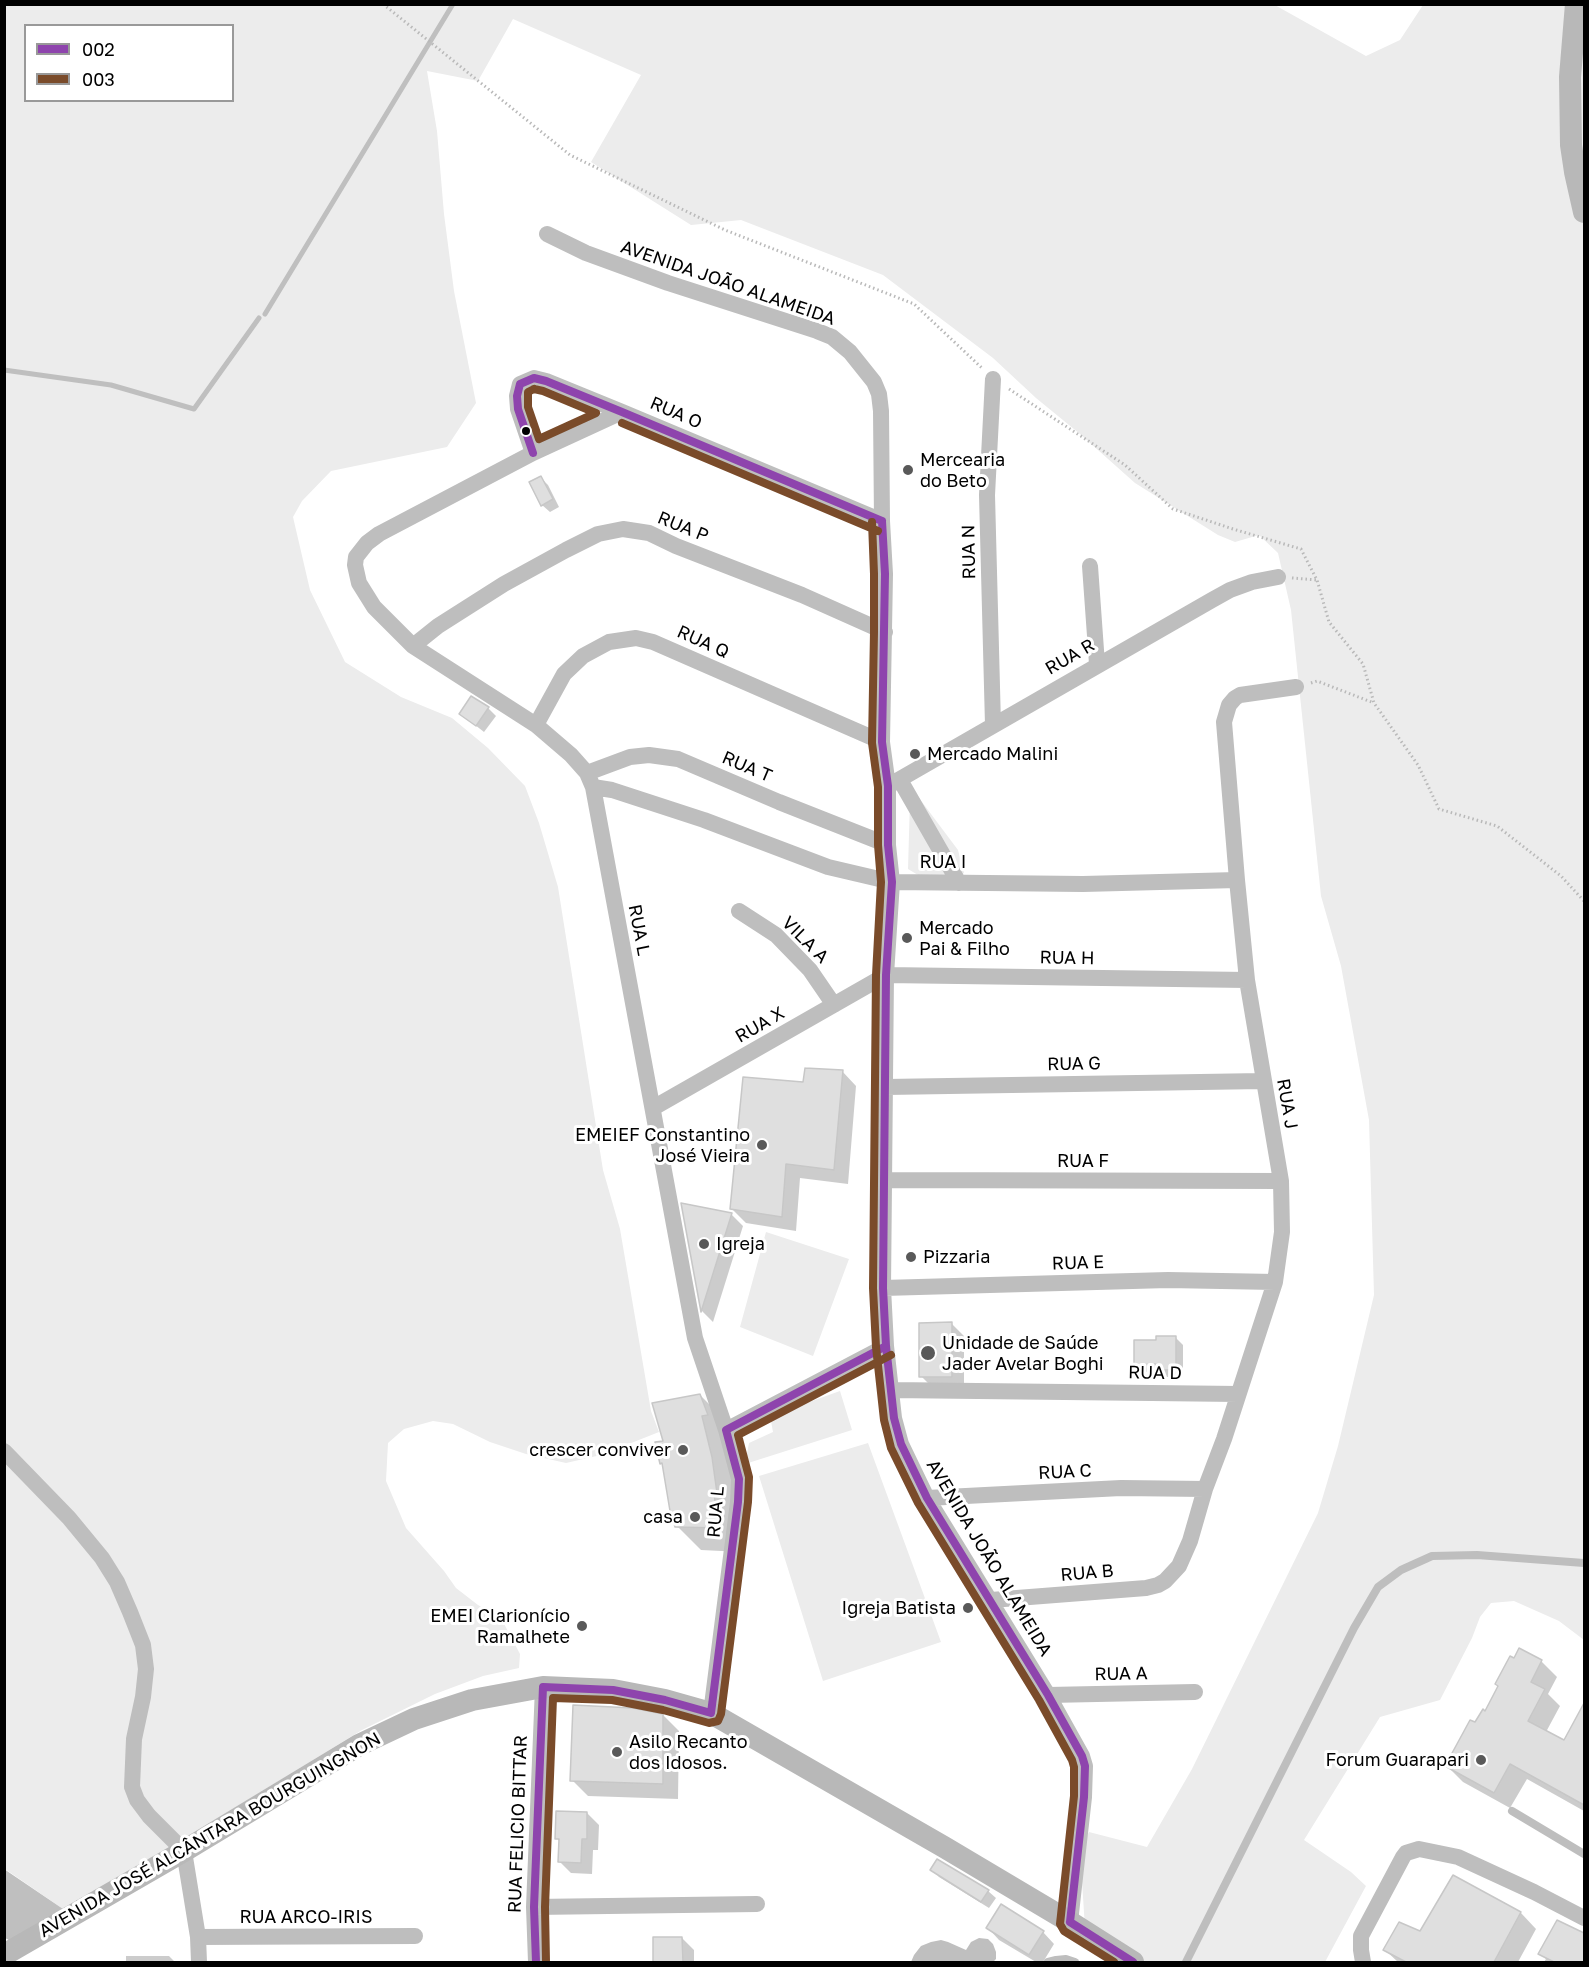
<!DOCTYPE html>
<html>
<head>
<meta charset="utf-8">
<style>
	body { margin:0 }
	#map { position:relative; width:1589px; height:1967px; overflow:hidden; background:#fff; font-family:"Golos Text",sans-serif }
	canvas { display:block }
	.frame { position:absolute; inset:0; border:6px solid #000; pointer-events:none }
	.legend { position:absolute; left:24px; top:24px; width:210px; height:78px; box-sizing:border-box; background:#fff; border:2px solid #999; margin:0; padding:8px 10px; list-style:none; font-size:18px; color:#000 }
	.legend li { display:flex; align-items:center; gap:12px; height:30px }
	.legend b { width:30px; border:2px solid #999 }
</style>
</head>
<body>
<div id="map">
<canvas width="1589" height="1967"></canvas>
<div class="frame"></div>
<ul class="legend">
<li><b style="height:8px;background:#8e44ad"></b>002</li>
<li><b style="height:8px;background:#7a4b2a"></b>003</li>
</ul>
</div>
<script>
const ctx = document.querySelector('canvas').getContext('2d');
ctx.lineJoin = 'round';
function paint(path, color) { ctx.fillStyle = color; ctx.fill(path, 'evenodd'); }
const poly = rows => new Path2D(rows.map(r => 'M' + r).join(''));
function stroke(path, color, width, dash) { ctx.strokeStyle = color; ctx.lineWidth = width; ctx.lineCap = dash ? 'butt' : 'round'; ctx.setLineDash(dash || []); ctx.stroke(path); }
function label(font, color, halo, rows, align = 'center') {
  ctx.font = font + ' "Golos Text",sans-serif'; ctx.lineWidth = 6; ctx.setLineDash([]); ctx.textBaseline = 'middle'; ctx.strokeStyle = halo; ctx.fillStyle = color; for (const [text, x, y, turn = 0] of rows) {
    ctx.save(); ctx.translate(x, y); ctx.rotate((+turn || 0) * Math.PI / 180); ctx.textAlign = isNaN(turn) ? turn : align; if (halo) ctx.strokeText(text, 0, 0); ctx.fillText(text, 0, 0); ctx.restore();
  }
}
paint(poly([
	[1273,4,1366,56,1400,40,1423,5,1584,5,1584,1640,1559,1621,1514,1601,1491,1603,1480,1617,1472,1638,1440,1700,1380,1717,1304,1840,1351,1872,1366,1886,1325,1962,1145,1962,1085,1928,1080,1850,1089,1832,1147,1847,1192,1769,1318,1513,1338,1446,1374,1295,1369,1120,1341,966,1321,896,1291,610,1278,553,1259,535,1235,542,1218,535,1135,483,1080,434,1036,398,993,358,883,275,741,220,691,225,591,162,641,75,513,19,478,81,427,71,437,131,444,214,454,291,476,403,447,447,331,471,302,501,293,517,310,590,345,662,401,697,452,718,488,748,525,786,539,823,558,887,603,1170,620,1229,651,1411,659,1432,601,1455,566,1463,526,1454,490,1442,453,1424,433,1421,404,1429,388,1443,386,1481,406,1528,444,1571,456,1588,478,1605,501,1618,520,1654,519,1668,483,1676,435,1694,362,1730,66,1911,5,1869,5,5],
	[26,26,232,26,232,100,26,100],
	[919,798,958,850,964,873,958,877,918,875,908,869,910,800],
	[766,1232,849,1259,813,1356,740,1327],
	[840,1391,852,1430,745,1464,749,1443,773,1432,770,1416],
	[868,1443,941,1642,823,1681,759,1476]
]), '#ececec');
paint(poly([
	[4,1869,66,1911,11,1941,5,1938],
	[979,1938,988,1939,993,1944,996,1952,996,1959,993,1962,911,1962,914,1955,921,1946,931,1942,941,1940,948,1942,966,1950,971,1942]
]), '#bfbfbf');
paint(poly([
	[541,478,548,485,559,507,550,512,542,505],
	[472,698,488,708,496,716,484,732,461,714],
	[842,1071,856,1086,848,1184,800,1178,796,1231,746,1223,731,1208,804,1084],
	[683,1205,731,1214,743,1226,713,1322,702,1311],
	[952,1324,964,1336,964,1388,933,1388,921,1376],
	[1175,1337,1183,1345,1183,1377,1166,1377,1160,1371,1143,1372,1136,1364,1158,1342],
	[700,1395,724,1419,742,1552,701,1550,677,1526,664,1466,662,1463,665,1442],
	[1520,1650,1541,1661,1557,1677,1548,1694,1560,1706,1546,1732,1564,1742,1584,1706,1584,1811,1527,1779,1510,1808,1463,1782,1447,1766,1486,1713],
	[663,1715,679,1731,678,1799,588,1796,572,1780],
	[587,1813,599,1825,598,1850,593,1850,592,1874,571,1873,559,1861,560,1842,557,1838],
	[932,1869,988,1891,996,1898,989,1908,939,1877],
	[1454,1877,1521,1913,1536,1929,1518,1962,1398,1962,1385,1950,1420,1933],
	[1558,1922,1584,1934,1584,1962,1544,1962,1546,1959,1540,1953],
	[988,1928,1043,1932,1054,1944,1043,1962,1036,1962,999,1940],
	[682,1938,694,1950,694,1962,655,1962,655,1939],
	[126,1956,169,1956,175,1962,126,1962],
	[375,1961,392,1961,394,1962,375,1962]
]), '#0003');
stroke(poly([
	[265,314,453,4],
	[4,370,111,385,194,409,259,318]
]), '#bfbfbf', 5);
const building = poly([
	[541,476,553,499,541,506,529,482,541,476],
	[471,696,489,707,476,726,459,714,471,696],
	[805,1068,843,1070,834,1170,786,1164,782,1217,730,1209,743,1077,803,1082,805,1068],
	[681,1203,732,1213,701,1312,681,1203],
	[952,1322,952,1377,919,1377,919,1323,952,1322],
	[1156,1336,1176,1336,1176,1370,1156,1370,1156,1364,1134,1365,1134,1340,1156,1340,1156,1336],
	[700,1394,708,1415,702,1416,712,1457,717,1493,714,1494,719,1528,675,1527,670,1511,662,1463,660,1464,655,1442,663,1441,652,1403,700,1394],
	[1519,1648,1542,1660,1531,1682,1545,1689,1528,1721,1564,1740,1584,1703,1584,1805,1510,1764,1494,1793,1445,1766,1470,1720,1475,1722,1483,1709,1485,1711,1498,1686,1495,1684,1510,1656,1514,1658,1519,1648],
	[573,1705,633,1708,663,1714,663,1784,570,1781,573,1705],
	[556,1811,587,1812,587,1839,582,1839,581,1863,558,1862,559,1839,555,1839,556,1811],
	[937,1859,989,1890,981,1902,930,1870,937,1859],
	[1453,1875,1521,1912,1494,1962,1406,1962,1383,1950,1399,1922,1420,1931,1453,1875],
	[1001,1904,1044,1931,1029,1955,986,1928,1001,1904],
	[1557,1920,1584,1933,1584,1962,1554,1962,1538,1954,1557,1920],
	[653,1937,682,1937,683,1962,653,1962,653,1937]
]);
paint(building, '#dfdfdf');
stroke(building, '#c7c7c7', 1.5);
stroke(poly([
	[383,4,570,155,725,230,914,304,983,369],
	[1009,389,1125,465,1173,509,1233,529,1301,549,1317,580,1329,622,1363,664,1374,703,1418,765,1439,809,1497,826,1561,876,1584,901],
	[1292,578,1317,580],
	[1311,683,1317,681,1374,703]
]), '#b9b9b9', 3, [1.5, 3]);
stroke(poly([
	[1512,1811,1584,1854],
	[1048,1962,1056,1960,1066,1959,1075,1962],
	[1186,1962,1354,1628,1378,1587,1401,1570,1432,1556,1477,1555,1584,1563]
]), '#bebebe', 8);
stroke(poly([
	[547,234,586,253,668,283,817,331,832,337,850,352,874,382,879,394,881,411,882,521,885,574,882,742,888,786,888,845,892,882,886,975,883,1288,886,1346,894,1418,901,1444,927,1498,1048,1695,1082,1756,1085,1766,1084,1797,1070,1922],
	[622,412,533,453,379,534,367,543,356,557,355,565,359,583,374,607,413,646,536,725,571,755,587,773,593,787,695,1338,726,1430,739,1479,738,1502,711,1713],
	[533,453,518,409,517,396,520,384,534,378,546,381,622,412,882,521],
	[1090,566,1097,664],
	[413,646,438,626,504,584,566,550,598,534,623,529,649,533,676,546,802,595,885,632],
	[536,725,564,674,583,656,609,642,636,638,653,642,882,742],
	[993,725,987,495,993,379],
	[587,773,630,757,649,755,678,759,779,802,888,845],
	[900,780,959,883],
	[888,786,1212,600,1230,590,1252,582,1278,577],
	[593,787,612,790,704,820,828,867,892,882,1083,884,1237,880],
	[739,911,776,935,810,970,834,1005],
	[886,1087,1263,1081],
	[653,1108,886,975,1247,980],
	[885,1180,1281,1181],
	[883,1288,1168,1280,1275,1282],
	[891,1390,1238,1394],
	[726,1430,886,1346],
	[4,1451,69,1518,102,1558,117,1582,130,1612,143,1645,146,1669,143,1697,134,1739,132,1787,137,1800,149,1816,184,1851,198,1937,199,1962],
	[927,1498,1121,1488,1205,1489],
	[991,1600,1146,1588,1158,1585,1165,1581,1179,1566,1190,1541,1205,1489,1224,1439,1275,1282,1282,1232,1281,1181,1247,980,1237,880,1224,722,1229,705,1235,698,1240,695,1296,687],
	[1048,1695,1195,1692],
	[534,1907,757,1904],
	[198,1937,415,1936],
	[536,1962,534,1907,543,1687],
	[1363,1962,1361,1950,1361,1936,1403,1857,1406,1853,1419,1849,1458,1857,1534,1892,1584,1918]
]), '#bebebe', 16);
stroke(poly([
	[1576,4,1570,77,1571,145,1575,172,1584,212],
	[4,1955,184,1851,359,1745,414,1719,472,1700,543,1687,613,1690,665,1700,711,1713,944,1847,1070,1922,1133,1962]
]), '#b8b8b8', 22);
stroke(poly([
	[533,453,518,409,517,396,520,384,534,378,546,381,622,412,882,521],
	[882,521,885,574,882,742,888,786,888,845,892,882,886,975,883,1288,886,1346,894,1418,901,1444,927,1498,1048,1695,1082,1756,1085,1766,1084,1797,1070,1922],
	[1070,1922,1133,1962],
	[536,1962,534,1907,543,1687,613,1690,665,1700,711,1713,738,1502,739,1479,726,1430,886,1346]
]), '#8e44ad', 8);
stroke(poly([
	[534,389,543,391,596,413,539,439,528,407,528,392,534,389],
	[622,423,878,531],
	[872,522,874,574,874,632,872,743,878,787,878,845,881,882,876,975,873,1288,876,1347,884,1420,891,1448,918,1503,1039,1700,1072,1760,1074,1767,1074,1796,1060,1924,1064,1931,1114,1962],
	[546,1962,545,1907,553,1698,612,1700,663,1710,709,1723,718,1721,721,1714,748,1502,749,1477,738,1435,891,1355]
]), '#7a4b2a', 8);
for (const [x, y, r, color] of [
	[526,431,5,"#000"],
	[908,470,6,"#595959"],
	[915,754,6,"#595959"],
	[907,938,6,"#595959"],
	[762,1145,6,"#595959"],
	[704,1244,6,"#595959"],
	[911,1257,6,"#595959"],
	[928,1353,8,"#595959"],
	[683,1450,6,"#595959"],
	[695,1517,6,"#595959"],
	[968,1608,6,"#595959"],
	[582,1626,6,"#595959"],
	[617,1752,6,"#595959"],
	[1481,1760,6,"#595959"]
]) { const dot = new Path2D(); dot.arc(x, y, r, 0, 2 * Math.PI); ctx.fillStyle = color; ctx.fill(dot); stroke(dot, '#fff', 2); }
label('18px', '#000', '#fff', [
	["AVENIDA JOÃO ALAMEIDA",728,283,19],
	["RUA O",676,413,23],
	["RUA P",683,527,22],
	["RUA N",969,552,-91],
	["RUA Q",703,642,24],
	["RUA R",1070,657,-30],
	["RUA T",747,767,23],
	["RUA I",943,862],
	["RUA L",639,930,79],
	["VILA A",805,940,45],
	["RUA H",1067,958,1],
	["RUA X",760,1025,-30],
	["RUA G",1074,1064,-1],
	["RUA J",1287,1104,80],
	["RUA F",1083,1161],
	["RUA E",1078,1263,-2],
	["RUA D",1155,1373,1],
	["RUA C",1065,1472,-3],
	["RUA L",716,1512,-85],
	["AVENIDA JOÃO ALAMEIDA",989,1558,59],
	["RUA B",1087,1573,-5],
	["RUA A",1121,1674,-1],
	["RUA FELICIO BITTAR",518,1824,-88],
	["AVENIDA JOSÉ ALCÂNTARA BOURGUINGNON",210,1835,-30],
	["RUA ARCO-IRIS",306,1917]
]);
label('18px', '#000', '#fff', [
	["Mercearia",920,460],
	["do Beto",920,481],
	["Mercado Malini",927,754],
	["Mercado",919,928],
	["Pai & Filho",919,949],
	["EMEIEF Constantino",750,1135,"right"],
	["José Vieira",750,1156,"right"],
	["Igreja",716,1244],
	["Pizzaria",923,1257],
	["Unidade de Saúde",942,1343],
	["Jader Avelar Boghi",942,1364],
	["crescer conviver",671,1450,"right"],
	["casa",683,1517,"right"],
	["Igreja Batista",956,1608,"right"],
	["EMEI Clarionício",570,1616,"right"],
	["Ramalhete",570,1637,"right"],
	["Asilo Recanto",629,1742],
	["dos Idosos.",629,1763],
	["Forum Guarapari",1469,1760,"right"]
], 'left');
</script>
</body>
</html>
